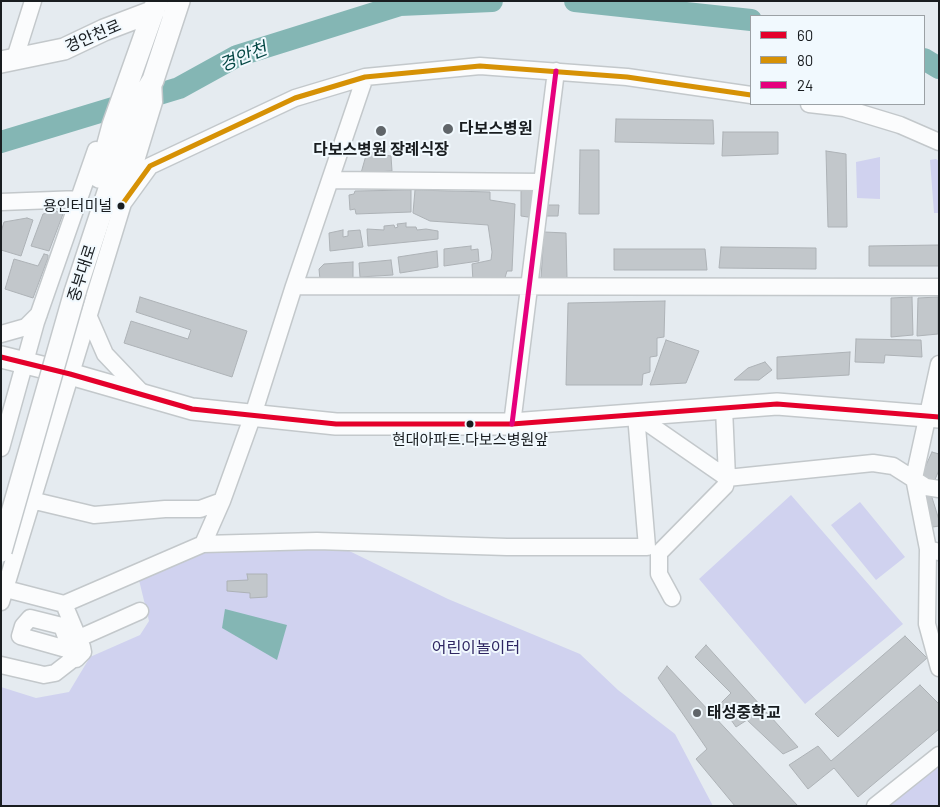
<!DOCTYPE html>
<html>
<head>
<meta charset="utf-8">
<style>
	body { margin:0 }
	#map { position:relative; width:940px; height:807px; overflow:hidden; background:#e5ebf0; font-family:Barlow,sans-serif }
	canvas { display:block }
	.frame { position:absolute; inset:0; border:2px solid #191d20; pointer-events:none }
	.legend { position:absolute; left:750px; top:15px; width:175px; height:90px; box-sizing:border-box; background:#f1f9fe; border:1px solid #9ba1a5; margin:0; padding:6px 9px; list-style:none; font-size:15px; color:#191d20 }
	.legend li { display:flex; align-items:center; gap:10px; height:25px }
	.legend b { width:25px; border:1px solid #9ba1a5 }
</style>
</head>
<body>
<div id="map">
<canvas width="940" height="807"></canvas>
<div class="frame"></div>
<ul class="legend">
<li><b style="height:6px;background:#e4002b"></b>60</li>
<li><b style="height:6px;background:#d69105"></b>80</li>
<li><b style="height:6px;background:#e5007d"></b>24</li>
</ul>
</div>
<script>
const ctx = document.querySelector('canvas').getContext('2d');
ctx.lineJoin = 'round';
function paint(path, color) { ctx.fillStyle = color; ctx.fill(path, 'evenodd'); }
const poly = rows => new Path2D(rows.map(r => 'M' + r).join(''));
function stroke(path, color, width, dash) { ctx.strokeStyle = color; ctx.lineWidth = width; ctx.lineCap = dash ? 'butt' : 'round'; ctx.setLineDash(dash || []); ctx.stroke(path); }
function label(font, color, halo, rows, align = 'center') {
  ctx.font = font + ' Barlow,"Noto Sans KR",sans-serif'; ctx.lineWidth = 4; ctx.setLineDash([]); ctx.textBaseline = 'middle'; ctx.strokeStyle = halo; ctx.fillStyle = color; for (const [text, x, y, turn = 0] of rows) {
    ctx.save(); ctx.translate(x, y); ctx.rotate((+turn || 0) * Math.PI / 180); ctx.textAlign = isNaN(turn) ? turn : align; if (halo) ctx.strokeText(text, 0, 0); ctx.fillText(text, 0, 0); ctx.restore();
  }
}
paint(poly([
	[880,157,880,199,857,198,856,162],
	[936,159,939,161,939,213,934,213,930,160],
	[791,495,903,624,805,704,699,579],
	[860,502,905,557,876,580,831,525],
	[341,547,448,599,580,654,618,690,675,734,713,806,1,806,1,687,36,698,69,692,90,657,140,635,149,621,138,576,205,548],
	[939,755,939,806,875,806]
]), '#d0d2ef');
paint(poly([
	[225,609,287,625,277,660,222,628]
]), '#84b6b4');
stroke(poly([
	[575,1,751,20],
	[924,59,939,68],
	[1,142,179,88,237,56,400,5,492,1]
]), '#84b6b4', 22);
const building = poly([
	[616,119,713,120,714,144,615,142,616,119],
	[723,132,778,132,778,154,722,156,723,132],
	[580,150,599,150,599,214,579,214,580,150],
	[826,151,846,154,847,227,828,227,826,151],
	[367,152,391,156,392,171,361,173,367,152],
	[521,184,539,184,535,218,521,216,521,184],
	[411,190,411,212,356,214,355,209,350,210,349,195,354,194,355,191,411,190],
	[415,190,490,192,490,200,515,204,512,271,507,271,504,281,473,282,472,264,491,260,492,252,488,225,430,221,413,213,415,190],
	[546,205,559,205,558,216,546,216,546,205],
	[56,211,63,214,49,251,31,246,43,214,56,211],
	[27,218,33,220,21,256,1,250,1,232,4,222,27,218],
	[406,223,406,227,416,227,417,230,426,229,438,231,438,239,368,246,367,229,384,230,384,226,394,225,395,228,398,227,397,224,406,223],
	[343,230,343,237,348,236,348,231,360,230,363,247,330,251,329,233,343,230],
	[544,232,566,233,567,278,541,278,544,232],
	[939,245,939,266,869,266,869,246,939,245],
	[471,246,471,250,478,249,479,261,444,266,444,249,471,246],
	[721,247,816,248,816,269,719,268,721,247],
	[614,249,705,249,707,270,614,270,614,249],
	[437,251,438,267,400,273,398,257,437,251],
	[44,254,48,255,48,258,33,298,5,289,14,259,38,266,44,254],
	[391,260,393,275,360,277,359,263,391,260],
	[353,262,353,280,320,280,319,269,324,264,353,262],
	[140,297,247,331,232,377,124,343,131,321,188,339,191,330,136,312,140,297],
	[912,297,913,335,891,337,891,298,912,297],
	[938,297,938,334,917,336,918,298,938,297],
	[665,301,664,337,657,338,657,356,650,357,650,372,643,374,642,385,566,385,568,303,665,301],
	[856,339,921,340,922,357,885,355,884,363,855,362,856,339],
	[666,340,699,351,686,383,650,385,666,340],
	[850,352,849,375,777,379,777,357,850,352],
	[765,362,772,370,759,380,734,380,748,368,765,362],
	[932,452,939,454,939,470,934,482,921,476,932,452],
	[930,491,939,520,939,526,933,527,924,496,930,491],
	[247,574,267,574,267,597,250,598,250,593,227,591,227,581,248,580,247,574],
	[905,636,927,658,838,737,815,714,905,636],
	[706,645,798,747,783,754,747,720,736,727,720,704,731,693,695,657,706,645],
	[667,666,798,806,735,806,696,759,707,749,658,678,667,666],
	[920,685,939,704,939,729,858,797,834,768,808,789,789,765,818,746,831,761,920,685]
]);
paint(building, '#c2c7cb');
stroke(building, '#adb2b6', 1);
const minor = poly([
	[15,58,33,1],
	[809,104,844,108,900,125,939,142],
	[330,180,542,182],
	[1,202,80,199],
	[121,206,150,166,295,98,365,77,480,66,627,77,751,95],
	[294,286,365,77],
	[88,315,105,354,144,395],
	[1,334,26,327,39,314],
	[939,364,914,478,928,549,939,552],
	[636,415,727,478,873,463,893,466,926,487,939,489],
	[512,424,556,71],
	[1,448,36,322,96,150],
	[31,500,94,515,165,509,200,509,222,501],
	[203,544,222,501,253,415,294,286,939,287],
	[928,549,927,624,939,668],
	[6,589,64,604,203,544,317,541,507,547,647,547,636,415],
	[672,598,659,574,659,553,725,486,727,478,724,408],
	[1,602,154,102,153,80],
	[64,604,82,647,83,652,76,659,73,659,66,637,62,626,30,618,23,626,20,636,70,650],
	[77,639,140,611],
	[1,665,44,675,55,673,73,659],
	[875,806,939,755]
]);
const major = poly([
	[1,62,64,49,104,30,154,11],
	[99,177,113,125,157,1],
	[75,292,116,168,142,98,153,80,179,1],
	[1,357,70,374,192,409,336,424,512,424,777,404,939,417]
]);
stroke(minor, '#c3c8cb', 19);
stroke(major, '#c3c8cb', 24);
stroke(minor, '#fbfcfd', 16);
stroke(major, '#fbfcfd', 21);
const majorBridge = poly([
	[1,551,75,292]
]);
stroke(majorBridge, '#c3c8cb', 24, []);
stroke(majorBridge, '#fbfcfd', 21);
stroke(poly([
	[1,357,70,374,192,409,336,424,512,424,777,404,939,417]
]), '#e4002b', 5);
stroke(poly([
	[121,206,150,166,295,98,365,77,480,66,627,77,751,95]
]), '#d69105', 5);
stroke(poly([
	[512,424,556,71]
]), '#e5007d', 5);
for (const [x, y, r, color] of [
	[448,129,6,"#606569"],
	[381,131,6,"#606569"],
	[121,206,4.5,"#191d20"],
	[470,424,4.5,"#191d20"],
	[697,713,5,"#606569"]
]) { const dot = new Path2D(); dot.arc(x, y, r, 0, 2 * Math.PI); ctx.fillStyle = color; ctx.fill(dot); stroke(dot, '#f1f9fe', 2); }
label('15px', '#191d20', '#f1f9fe', [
	["용인터미널",112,206],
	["현대아파트.다보스병원앞",470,440,"center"]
], 'right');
label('16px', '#191d20', '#f1f9fe', [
	["경안천로",93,36,-23],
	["중부대로",82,273,-72]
]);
label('bold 16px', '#191d20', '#f1f9fe', [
	["다보스병원",459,129],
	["다보스병원 장례식장",381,150,"center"],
	["태성중학교",707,713]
], 'left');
label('16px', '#2f2762', '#f1f9fe', [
	["어린이놀이터",476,648]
]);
label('italic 18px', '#054845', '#f1f9fe', [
	["경안천",243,57,-22]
]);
</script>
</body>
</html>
